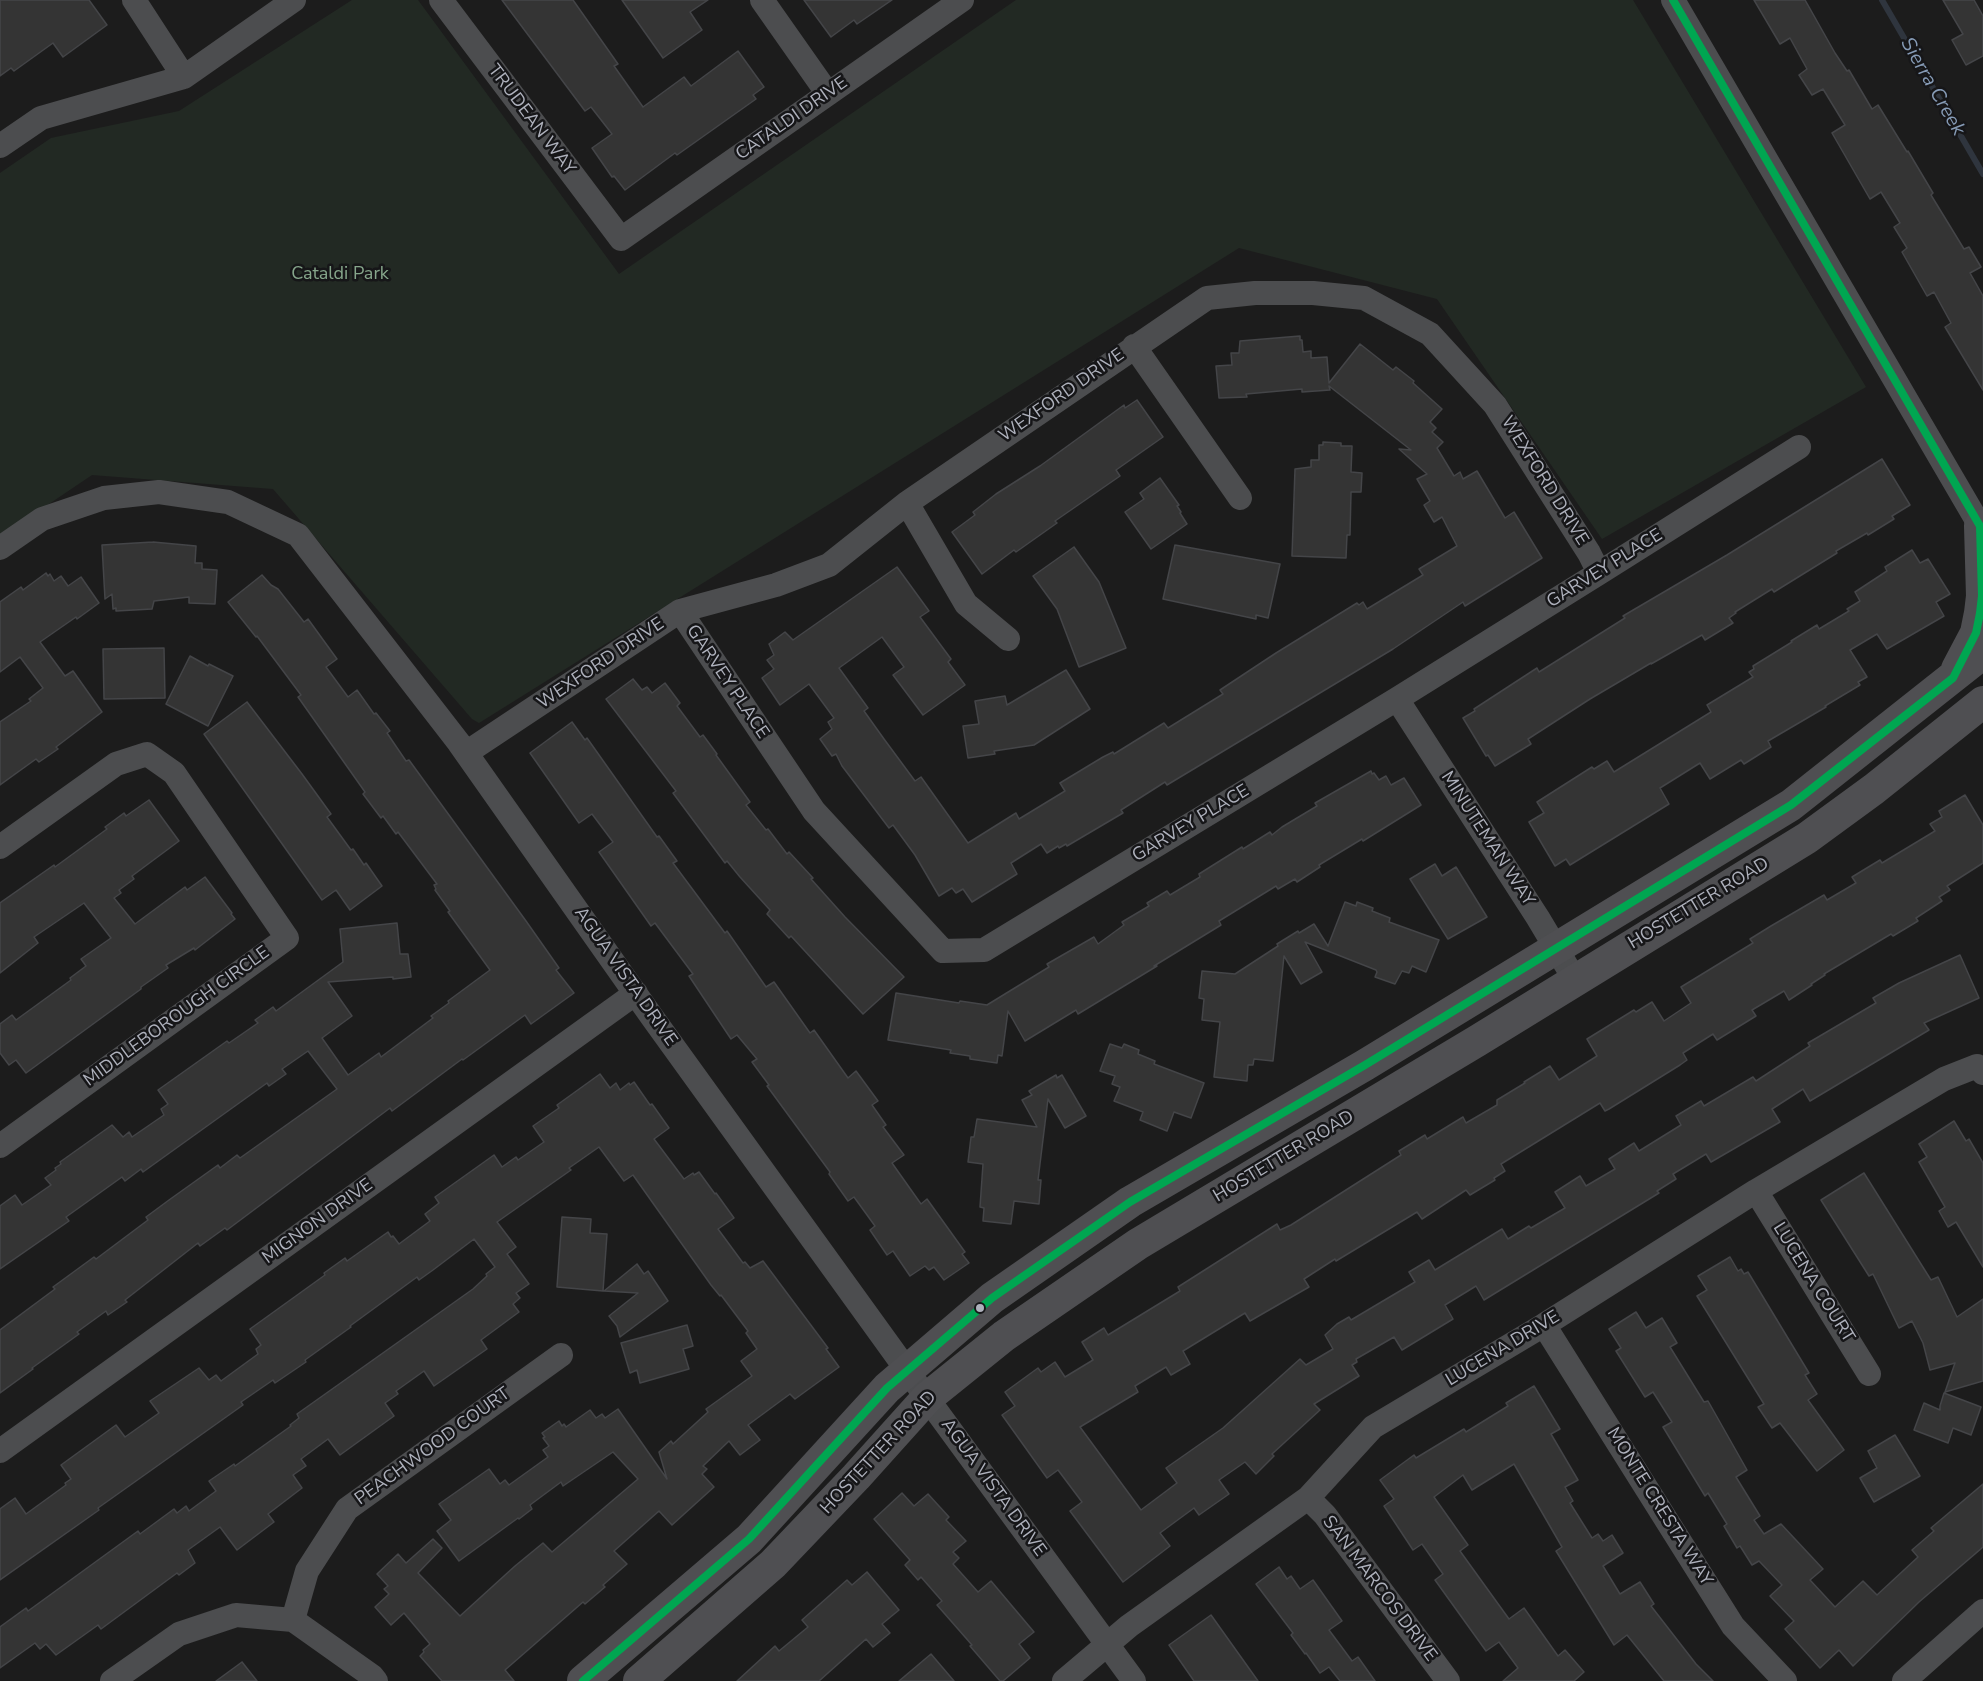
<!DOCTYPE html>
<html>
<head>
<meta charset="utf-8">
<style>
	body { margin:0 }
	canvas { display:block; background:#1c1c1c }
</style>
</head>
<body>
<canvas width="1983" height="1681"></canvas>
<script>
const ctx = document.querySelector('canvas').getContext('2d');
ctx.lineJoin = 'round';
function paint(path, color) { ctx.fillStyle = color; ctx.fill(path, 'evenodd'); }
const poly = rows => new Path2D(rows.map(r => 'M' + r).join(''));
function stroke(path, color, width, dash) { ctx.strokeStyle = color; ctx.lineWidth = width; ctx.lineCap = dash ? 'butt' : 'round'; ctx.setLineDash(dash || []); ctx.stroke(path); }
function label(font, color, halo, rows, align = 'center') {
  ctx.font = font + ' "Nunito Sans",sans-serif'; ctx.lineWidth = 5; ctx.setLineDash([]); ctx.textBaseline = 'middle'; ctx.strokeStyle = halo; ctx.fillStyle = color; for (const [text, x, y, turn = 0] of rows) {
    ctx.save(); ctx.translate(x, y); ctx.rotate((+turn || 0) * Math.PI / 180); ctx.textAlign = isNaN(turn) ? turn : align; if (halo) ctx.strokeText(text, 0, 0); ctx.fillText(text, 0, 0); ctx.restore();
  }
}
paint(poly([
	[352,0,418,0,619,274,1016,0,1633,0,1866,387,1602,539,1437,299,1239,248,479,723,472,719,273,489,92,475,0,537,0,173,51,138,179,111]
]), '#222923');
stroke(poly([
	[1882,0,1983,174]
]), '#2f353e', 6);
const building = poly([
	[0,0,89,0,107,25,63,57,53,43,14,71,11,68,0,76,0,0],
	[502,0,573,0,618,64,614,66,643,107,684,77,691,86,738,51,764,87,753,95,756,99,677,155,675,153,625,190,614,176,612,177,592,148,612,134,591,107,585,111,502,0],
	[622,0,708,0,690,12,702,30,663,58,622,0],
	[804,0,892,0,857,24,854,20,831,37,804,0],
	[1754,0,1805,0,1835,53,1847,71,1849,70,1872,109,1878,105,1907,152,1908,151,1933,193,1931,195,1964,249,1969,247,1981,267,1970,273,1983,296,1983,390,1945,327,1951,323,1934,292,1927,296,1902,252,1907,248,1894,227,1900,223,1881,192,1870,199,1832,133,1845,125,1823,89,1812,95,1799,75,1807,69,1790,38,1780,44,1754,0],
	[1943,0,1974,0,1983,16,1983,56,1966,65,1952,40,1963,34,1943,0],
	[1300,336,1300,340,1302,340,1303,352,1311,351,1311,358,1327,357,1329,383,1360,344,1393,370,1396,367,1414,381,1413,383,1442,409,1430,422,1436,428,1432,432,1443,442,1437,448,1454,476,1460,472,1463,479,1477,471,1505,518,1514,512,1542,558,1465,606,1463,602,1393,649,1167,785,1165,782,1121,810,1123,813,1067,846,1066,844,1059,848,1058,846,1047,853,1041,844,1011,863,1017,874,972,902,963,889,956,893,952,888,939,896,915,855,893,825,889,828,842,766,836,754,832,756,820,739,832,729,828,722,834,718,809,684,780,705,762,678,774,669,767,660,774,655,769,644,785,632,793,640,897,567,929,611,920,617,951,659,948,662,965,685,923,715,893,675,904,667,882,637,839,668,868,708,864,711,884,739,915,781,921,777,968,843,1016,813,1019,819,1065,791,1060,783,1103,757,1113,752,1114,754,1164,723,1168,728,1223,694,1220,690,1276,653,1357,603,1359,605,1363,602,1367,609,1423,575,1419,569,1457,546,1442,517,1434,522,1424,505,1430,501,1417,479,1427,474,1399,449,1411,450,1329,386,1330,390,1302,392,1302,389,1246,394,1247,397,1219,398,1216,366,1232,365,1231,353,1239,353,1240,341,1300,336],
	[1137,400,1163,437,1116,470,1120,476,1055,521,1057,523,1016,552,1014,550,982,574,952,532,975,515,973,512,996,494,1040,466,1124,405,1125,408,1137,400],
	[1323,442,1341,443,1341,446,1352,446,1351,472,1362,473,1361,492,1351,492,1350,535,1347,535,1346,558,1292,556,1295,469,1311,467,1311,460,1319,460,1319,445,1323,445,1323,442],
	[1882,459,1910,505,1892,516,1894,519,1868,535,1867,533,1836,551,1837,553,1774,592,1772,589,1735,612,1736,613,1729,618,1733,623,1705,640,1702,635,1651,664,1651,663,1590,699,1528,739,1531,744,1495,766,1488,755,1486,756,1463,718,1475,711,1474,709,1537,668,1539,672,1625,618,1623,616,1727,555,1882,459],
	[1160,478,1179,505,1177,506,1181,512,1180,513,1187,524,1151,549,1125,512,1144,499,1140,493,1160,478],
	[153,542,196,546,195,563,202,563,202,569,217,570,215,604,189,603,189,597,154,601,152,609,116,611,116,608,113,609,112,594,105,599,102,545,153,542],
	[1175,545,1280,564,1268,618,1256,615,1256,619,1163,599,1175,545],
	[1074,547,1099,582,1126,648,1079,667,1057,609,1033,576,1074,547],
	[1912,550,1920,563,1928,559,1950,594,1936,602,1944,616,1887,649,1877,634,1850,650,1867,677,1858,682,1860,685,1825,706,1826,707,1768,741,1771,747,1744,764,1741,760,1710,779,1700,763,1660,788,1669,804,1570,865,1566,859,1555,866,1529,822,1544,813,1537,802,1592,767,1594,769,1607,761,1614,772,1711,712,1707,705,1753,677,1749,672,1754,669,1753,666,1792,642,1791,641,1817,625,1819,629,1849,611,1847,609,1860,601,1855,592,1887,571,1885,567,1912,550],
	[46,573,48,576,50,574,54,581,61,576,68,586,81,577,99,603,77,619,76,617,40,642,65,676,73,671,102,712,56,747,58,749,39,762,36,759,0,785,0,722,31,701,29,699,43,688,20,657,0,672,0,602,21,587,23,590,46,573],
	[262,575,271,585,278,589,304,622,308,619,337,659,326,667,348,697,357,690,374,714,376,713,390,731,387,733,406,761,409,760,526,921,559,968,556,970,574,993,531,1024,525,1015,463,1060,462,1059,392,1111,390,1108,227,1230,225,1228,200,1246,198,1243,125,1300,127,1302,108,1315,106,1311,77,1332,79,1334,32,1368,33,1369,0,1393,0,1330,55,1289,53,1287,94,1257,96,1259,148,1220,146,1217,169,1200,218,1165,220,1168,237,1155,240,1158,337,1089,308,1051,282,1069,286,1074,269,1086,267,1083,143,1172,141,1169,125,1181,122,1177,66,1217,69,1221,0,1269,0,1206,15,1195,22,1205,51,1185,45,1178,56,1170,55,1168,61,1164,60,1162,112,1125,123,1137,129,1132,132,1137,164,1115,161,1109,168,1104,158,1090,227,1041,229,1043,258,1023,255,1020,273,1007,276,1011,343,962,340,929,397,923,400,954,408,954,411,977,393,979,393,977,328,982,352,1016,322,1038,348,1075,379,1053,381,1057,433,1018,431,1016,449,1003,448,1001,490,970,448,912,450,911,435,890,436,889,434,885,437,884,398,832,396,834,383,816,381,818,363,794,365,792,298,697,301,695,257,636,256,637,228,602,262,575],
	[164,648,165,698,104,699,103,649,164,648],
	[190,656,208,666,209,664,233,676,208,726,166,704,190,656],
	[1066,670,1090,709,1034,745,994,751,995,754,968,758,963,726,979,724,975,701,1005,696,1007,705,1066,670],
	[633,679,642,690,647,687,652,693,665,683,680,703,677,706,700,737,703,735,717,754,716,755,750,802,746,805,766,830,768,829,787,854,789,852,813,878,811,879,845,917,904,977,863,1014,791,936,789,938,767,914,770,910,740,877,727,861,725,863,673,793,676,791,606,699,633,679],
	[247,702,302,774,331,814,327,817,351,850,353,849,364,865,366,863,382,886,350,910,336,890,322,900,204,734,247,702],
	[572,722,585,740,587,738,657,837,659,836,677,861,673,863,725,933,727,931,766,987,774,982,810,1033,814,1030,848,1078,856,1071,878,1101,872,1105,886,1125,883,1127,904,1155,892,1163,921,1204,927,1199,965,1252,962,1254,969,1263,944,1280,934,1267,929,1270,925,1266,910,1276,893,1251,887,1255,870,1230,875,1226,854,1197,848,1201,829,1174,830,1172,767,1086,769,1085,752,1062,757,1059,737,1035,731,1039,689,976,693,974,655,923,651,926,599,852,613,842,592,814,579,823,530,753,572,722],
	[1371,771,1372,774,1374,773,1379,780,1386,776,1391,785,1404,778,1421,805,1363,841,1362,839,1319,865,1320,867,1297,882,1295,879,1278,889,1276,886,1219,921,1221,925,1154,966,1157,966,1078,1014,1076,1010,1025,1041,1008,1011,1002,1056,998,1055,997,1063,970,1059,970,1056,950,1053,951,1050,888,1040,896,993,959,1003,960,1001,987,1005,1049,967,1047,964,1094,937,1098,944,1124,925,1122,922,1149,906,1147,903,1167,891,1170,895,1200,877,1199,874,1242,847,1243,849,1270,832,1272,835,1282,827,1317,806,1315,803,1371,771],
	[1965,795,1983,825,1983,863,1947,886,1950,890,1939,897,1942,901,1916,918,1918,921,1893,936,1891,934,1824,974,1825,975,1811,984,1812,985,1789,1000,1784,991,1752,1010,1756,1016,1717,1040,1713,1034,1683,1053,1687,1060,1680,1065,1609,1109,1605,1111,1600,1103,1501,1164,1505,1171,1494,1178,1495,1180,1470,1195,1466,1190,1422,1219,1417,1212,1336,1261,1335,1259,1304,1279,1309,1287,1250,1321,1245,1313,1183,1351,1190,1364,1171,1375,1166,1367,1135,1386,1138,1392,1080,1427,1141,1510,1177,1483,1166,1468,1223,1428,1300,1359,1306,1365,1333,1349,1325,1335,1337,1324,1349,1317,1351,1320,1415,1282,1409,1272,1429,1260,1435,1270,1502,1229,1508,1239,1529,1226,1531,1228,1565,1208,1555,1192,1580,1176,1586,1186,1615,1169,1609,1159,1634,1143,1639,1151,1681,1125,1676,1116,1701,1101,1704,1106,1753,1077,1756,1081,1810,1046,1808,1043,1876,1003,1873,998,1899,983,1960,955,1979,998,1924,1023,1929,1030,1810,1101,1803,1089,1772,1109,1780,1122,1711,1162,1706,1154,1673,1174,1676,1179,1657,1191,1659,1193,1484,1300,1476,1286,1445,1305,1453,1319,1402,1350,1394,1337,1356,1359,1357,1362,1352,1365,1359,1376,1314,1404,1320,1410,1272,1454,1274,1456,1256,1474,1245,1462,1219,1480,1229,1494,1199,1515,1194,1508,1160,1533,1170,1546,1123,1582,1070,1511,1082,1502,1058,1470,1047,1478,1002,1415,1015,1406,1005,1392,1038,1368,1041,1372,1055,1362,1065,1377,1093,1360,1082,1342,1104,1328,1108,1335,1180,1291,1178,1287,1277,1224,1280,1230,1291,1225,1401,1155,1399,1151,1425,1135,1427,1139,1463,1117,1466,1123,1497,1105,1497,1100,1525,1083,1524,1082,1550,1066,1559,1080,1597,1056,1587,1039,1634,1010,1636,1012,1652,1002,1664,1021,1691,1003,1681,987,1753,943,1750,939,1771,926,1824,895,1827,900,1856,883,1852,877,1880,860,1882,863,1935,831,1930,824,1942,817,1939,811,1965,795],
	[149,800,179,841,132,876,134,879,119,890,121,893,114,898,135,924,185,887,187,890,205,877,232,913,231,914,235,919,195,950,194,948,166,965,168,968,141,987,141,989,26,1073,16,1060,9,1065,0,1053,0,1024,12,1015,16,1020,71,980,70,978,86,966,81,959,111,938,84,903,34,937,38,943,0,973,0,903,54,865,55,867,107,829,105,827,124,813,126,816,149,800],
	[1435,864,1442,876,1456,867,1487,917,1448,939,1410,879,1435,864],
	[1345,902,1356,906,1357,902,1373,908,1372,911,1390,918,1389,922,1439,940,1426,972,1412,966,1409,973,1402,971,1395,984,1375,977,1377,972,1376,970,1305,942,1322,972,1301,984,1284,956,1273,1061,1254,1059,1253,1065,1248,1065,1247,1081,1214,1077,1220,1022,1202,1020,1204,999,1199,998,1202,971,1235,974,1278,946,1277,944,1298,931,1299,933,1314,924,1328,946,1345,902],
	[1110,1044,1122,1048,1124,1044,1139,1050,1138,1054,1155,1061,1154,1064,1204,1083,1191,1118,1174,1112,1167,1131,1140,1120,1143,1112,1114,1101,1120,1087,1112,1084,1115,1076,1100,1071,1110,1044],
	[600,1074,610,1088,616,1083,620,1090,629,1083,630,1085,634,1082,650,1105,652,1104,669,1128,654,1139,684,1179,693,1173,694,1175,699,1172,715,1194,716,1193,734,1218,718,1229,743,1263,745,1262,750,1268,763,1261,828,1348,826,1349,839,1367,795,1399,790,1394,748,1425,760,1440,740,1455,729,1441,703,1466,707,1469,702,1474,714,1487,672,1525,659,1511,614,1551,627,1564,603,1585,605,1587,585,1604,583,1602,505,1670,514,1681,442,1681,420,1656,424,1652,423,1650,430,1644,404,1613,391,1625,375,1607,389,1594,384,1589,388,1586,377,1574,398,1554,406,1563,433,1539,442,1548,418,1573,460,1616,515,1566,543,1543,552,1552,638,1479,613,1452,563,1486,561,1482,530,1505,532,1509,519,1519,518,1518,459,1561,437,1531,451,1520,439,1504,489,1469,500,1484,505,1480,509,1485,548,1457,543,1450,549,1446,543,1438,545,1437,542,1433,559,1421,562,1426,564,1424,566,1427,590,1410,596,1418,602,1414,605,1418,618,1409,667,1479,659,1452,671,1441,673,1444,708,1412,706,1409,752,1376,741,1361,757,1349,746,1333,748,1331,721,1295,720,1296,711,1285,633,1175,624,1181,599,1147,569,1168,571,1170,497,1222,516,1247,507,1254,529,1284,516,1293,520,1298,513,1304,519,1312,481,1340,487,1349,434,1386,424,1371,396,1391,398,1394,385,1403,394,1416,340,1455,328,1439,301,1459,306,1466,293,1475,302,1488,268,1514,274,1522,237,1550,220,1527,188,1550,195,1563,179,1575,177,1573,101,1629,98,1625,56,1655,46,1644,40,1649,35,1643,0,1668,0,1627,26,1608,28,1611,138,1531,140,1534,174,1509,177,1513,186,1506,189,1511,216,1491,209,1481,234,1464,235,1466,291,1426,290,1425,299,1418,297,1414,473,1289,487,1276,486,1274,495,1267,474,1239,433,1270,419,1280,417,1277,350,1326,351,1327,305,1360,306,1362,275,1383,273,1380,241,1402,243,1405,98,1508,99,1510,0,1580,0,1509,15,1498,26,1514,66,1485,65,1483,71,1479,61,1465,116,1425,125,1437,159,1413,150,1401,199,1368,209,1380,216,1375,221,1381,258,1354,256,1349,261,1345,250,1329,325,1275,324,1273,345,1258,347,1261,388,1232,391,1237,393,1236,399,1244,430,1221,425,1214,439,1203,435,1197,494,1155,502,1167,516,1157,518,1160,544,1142,533,1126,559,1108,557,1105,600,1074],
	[1056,1075,1057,1078,1062,1075,1086,1116,1065,1128,1048,1099,1038,1180,1041,1180,1039,1204,1014,1201,1011,1224,983,1221,984,1208,980,1207,983,1164,968,1162,971,1137,974,1137,977,1119,1037,1127,1022,1100,1032,1095,1029,1091,1056,1075],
	[1954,1121,1966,1141,1969,1139,1983,1163,1983,1267,1956,1222,1948,1227,1939,1211,1945,1207,1919,1162,1927,1157,1919,1144,1954,1121],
	[1864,1173,1931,1280,1938,1277,1957,1317,1983,1299,1983,1381,1945,1392,1955,1363,1930,1370,1923,1343,1912,1321,1899,1328,1873,1274,1869,1276,1821,1200,1864,1173],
	[562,1217,591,1219,590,1233,607,1234,603,1291,557,1287,562,1217],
	[1730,1257,1738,1271,1741,1269,1744,1274,1748,1272,1809,1373,1805,1375,1817,1394,1808,1400,1844,1450,1817,1471,1780,1423,1772,1428,1758,1407,1764,1404,1697,1296,1707,1290,1698,1276,1730,1257],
	[637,1264,644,1274,648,1271,668,1301,620,1337,617,1326,609,1316,638,1293,604,1291,637,1264],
	[1636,1312,1646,1328,1662,1318,1677,1343,1670,1347,1704,1402,1708,1401,1747,1470,1736,1477,1760,1516,1754,1520,1764,1534,1781,1524,1823,1569,1810,1580,1835,1607,1863,1581,1877,1595,1918,1557,1912,1550,1934,1531,1931,1528,1983,1484,1983,1547,1919,1602,1853,1666,1839,1650,1820,1668,1785,1629,1794,1621,1770,1596,1782,1585,1759,1561,1752,1565,1740,1546,1737,1548,1724,1526,1727,1524,1708,1493,1705,1496,1663,1427,1672,1422,1653,1392,1645,1397,1616,1351,1621,1348,1609,1329,1636,1312],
	[687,1325,693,1346,683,1349,689,1369,640,1383,637,1370,630,1373,621,1343,687,1325],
	[1534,1386,1560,1429,1551,1434,1578,1480,1565,1487,1573,1501,1570,1503,1592,1538,1598,1534,1603,1541,1612,1535,1623,1553,1603,1566,1620,1594,1640,1582,1654,1604,1651,1606,1696,1664,1713,1681,1664,1681,1627,1635,1614,1645,1556,1551,1562,1547,1514,1464,1472,1490,1463,1475,1434,1497,1468,1545,1460,1551,1509,1619,1524,1608,1558,1656,1565,1650,1584,1672,1574,1681,1503,1681,1518,1668,1499,1642,1486,1651,1435,1580,1443,1574,1422,1544,1413,1550,1384,1506,1394,1499,1380,1480,1414,1455,1416,1458,1464,1429,1466,1432,1508,1406,1506,1403,1534,1386],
	[1944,1393,1981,1407,1971,1435,1953,1428,1948,1443,1914,1430,1924,1403,1940,1410,1940,1406,1944,1393],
	[1895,1435,1920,1476,1874,1502,1860,1478,1877,1468,1868,1451,1895,1435],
	[902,1493,914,1506,928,1494,949,1517,946,1520,966,1541,953,1552,959,1558,953,1564,978,1592,991,1581,1034,1632,1019,1644,1030,1658,1003,1681,1000,1681,970,1646,972,1645,937,1605,942,1601,921,1577,918,1580,905,1565,910,1560,874,1519,902,1493],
	[1279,1567,1287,1579,1291,1576,1300,1589,1313,1580,1342,1621,1329,1630,1352,1661,1358,1657,1375,1681,1340,1681,1329,1667,1320,1673,1306,1653,1305,1654,1291,1635,1293,1633,1256,1584,1279,1567],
	[867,1572,899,1610,882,1624,890,1633,873,1647,866,1639,819,1681,737,1681,775,1646,779,1651,808,1627,802,1620,847,1580,852,1585,867,1572],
	[1211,1615,1258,1681,1194,1681,1169,1645,1211,1615],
	[931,1654,954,1681,899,1681,931,1654],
	[242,1662,257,1681,216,1681,242,1662]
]);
paint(building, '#343434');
stroke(building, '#444548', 1.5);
stroke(poly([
	[134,0,184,77],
	[441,0,621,239,962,0],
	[762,0,828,94],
	[1673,0,1983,531],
	[0,146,41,118,184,77,294,0],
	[1134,346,1240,498],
	[907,503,966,604,1008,639],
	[0,548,42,519,104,498,159,492,228,502,298,535,459,743,652,1017,927,1398,1134,1681],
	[680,611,814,811,943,951,984,950,1397,699,1599,573,1799,447],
	[1397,699,1538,918,1575,980],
	[466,753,680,611,776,585,829,565,907,503,1207,298,1255,293,1313,293,1364,298,1430,334,1495,405,1589,553,1599,573],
	[0,847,116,764,147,754,174,773,287,938,0,1146],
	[1756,1191,1869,1374],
	[1544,1325,1733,1626,1785,1681],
	[0,1451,636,993],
	[1308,1498,1325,1515,1448,1681],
	[293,1620,307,1571,347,1509,561,1355],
	[112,1681,179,1634,236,1615,293,1620,372,1676,376,1681],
	[1064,1681,1129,1626,1308,1498,1373,1427,1544,1325,1756,1191,1944,1079,1977,1066,1983,1073],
	[1904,1681,1983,1611]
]), '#4c4d4f', 24);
stroke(poly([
	[1957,669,1976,633,1980,613,1982,596,1980,526,1983,527],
	[583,1681,749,1539,887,1388,992,1298,1130,1202,1365,1065,1791,805,1983,653],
	[639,1681,773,1564,856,1477,927,1398,1004,1336,1138,1244,1477,1041,1807,838,1874,789,1983,702]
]), '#4f4f52', 32);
stroke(poly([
	[583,1681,749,1539,887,1388,992,1298,1130,1202,1365,1065,1791,805,1953,678,1976,633,1980,613,1982,596,1980,526,1673,0]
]), '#00a651', 8);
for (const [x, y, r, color] of [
	[980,1308,5,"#aeb1bc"]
]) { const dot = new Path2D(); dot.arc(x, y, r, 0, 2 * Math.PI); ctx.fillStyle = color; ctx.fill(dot); stroke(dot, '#161618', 2); }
label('18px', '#aeb1bc', '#161618', [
	["CATALDI DRIVE",792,119,-35],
	["TRUDEAN WAY",531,120,53],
	["WEXFORD DRIVE",1062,396,-35],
	["WEXFORD DRIVE",1544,481,58],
	["GARVEY PLACE",1605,569,-32],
	["WEXFORD DRIVE",601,664,-34],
	["GARVEY PLACE",727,682,56],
	["GARVEY PLACE",1191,824,-31],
	["MINUTEMAN WAY",1487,839,57],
	["HOSTETTER ROAD",1699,904,-31],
	["AGUA VISTA DRIVE",625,977,55],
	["MIDDLEBOROUGH CIRCLE",177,1017,-36],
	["HOSTETTER ROAD",1284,1157,-31],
	["MIGNON DRIVE",318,1222,-36],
	["LUCENA COURT",1813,1283,58],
	["LUCENA DRIVE",1503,1349,-31],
	["PEACHWOOD COURT",433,1447,-36],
	["HOSTETTER ROAD",879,1453,-47],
	["AGUA VISTA DRIVE",993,1488,54],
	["MONTE CRESTA WAY",1659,1507,58],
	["SAN MARCOS DRIVE",1379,1589,53]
]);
label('18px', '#86a68b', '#161618', [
	["Cataldi Park",340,275]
]);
label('italic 20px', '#869bb6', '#161618', [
	["Sierra Creek",1932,87,60]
]);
</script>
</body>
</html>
